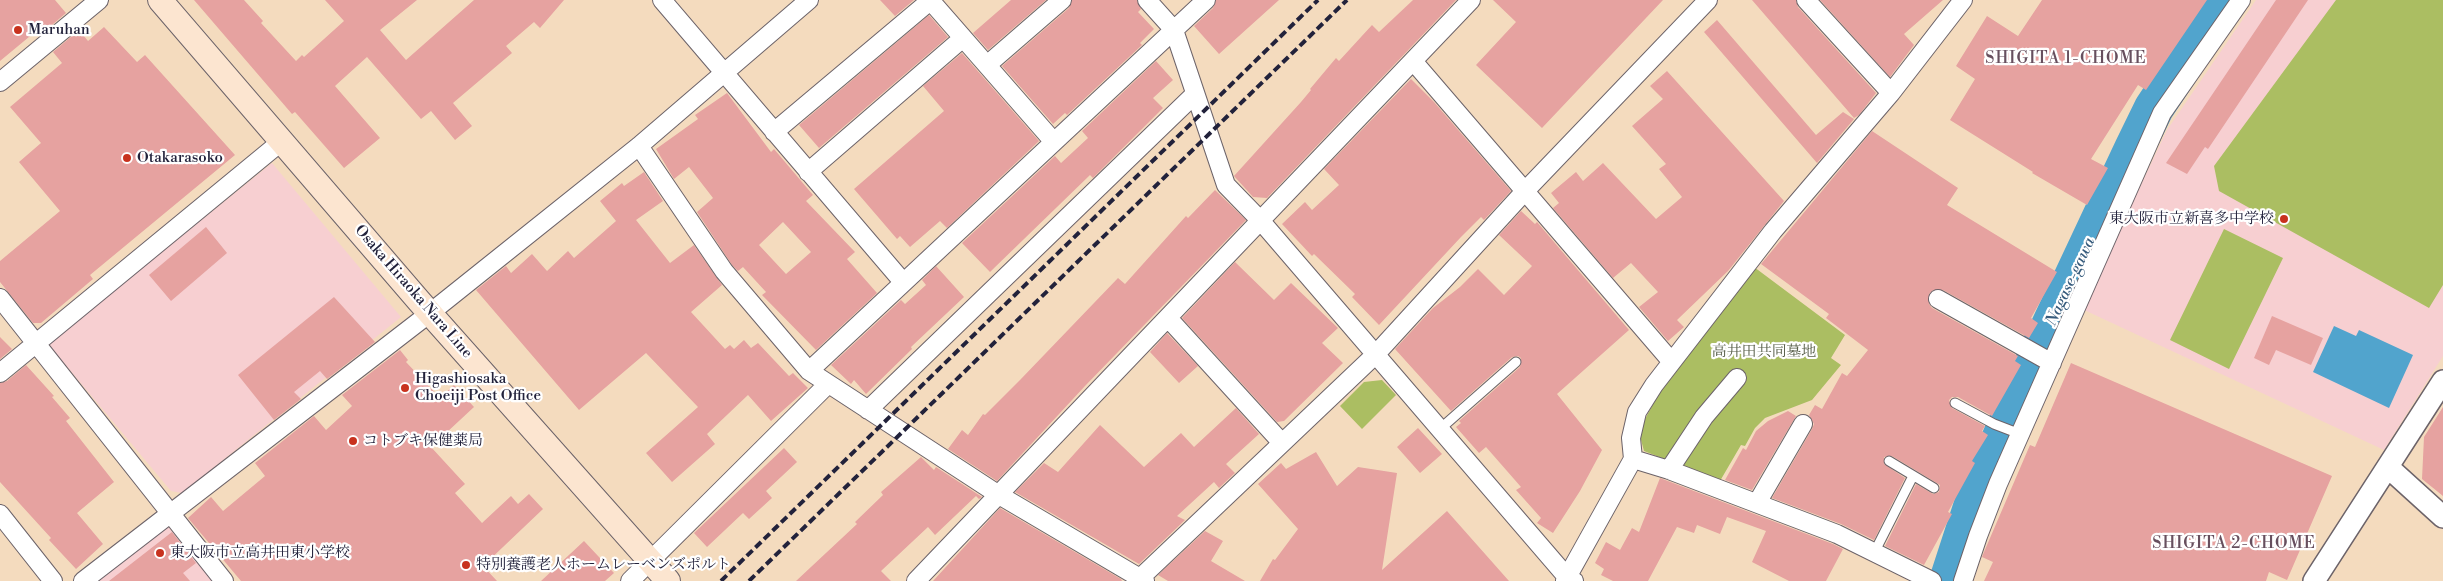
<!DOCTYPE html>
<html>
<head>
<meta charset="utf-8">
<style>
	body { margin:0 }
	canvas { display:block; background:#f4dbbe }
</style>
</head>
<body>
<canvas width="2443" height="581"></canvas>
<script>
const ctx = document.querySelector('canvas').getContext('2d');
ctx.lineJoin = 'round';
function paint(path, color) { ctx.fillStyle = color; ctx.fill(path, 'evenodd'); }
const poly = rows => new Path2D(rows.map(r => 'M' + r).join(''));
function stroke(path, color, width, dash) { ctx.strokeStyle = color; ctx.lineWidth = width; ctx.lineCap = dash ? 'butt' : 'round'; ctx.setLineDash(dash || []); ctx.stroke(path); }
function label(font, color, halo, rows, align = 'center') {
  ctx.font = font + ' "Libre Bodoni","Noto Serif JP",serif'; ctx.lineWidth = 4.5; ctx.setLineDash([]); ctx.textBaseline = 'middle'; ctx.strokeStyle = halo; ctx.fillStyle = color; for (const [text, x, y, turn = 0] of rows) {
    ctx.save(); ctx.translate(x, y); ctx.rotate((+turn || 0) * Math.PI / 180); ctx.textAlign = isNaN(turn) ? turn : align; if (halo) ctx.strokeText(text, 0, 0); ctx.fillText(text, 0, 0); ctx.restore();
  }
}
paint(poly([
	[2256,0,2443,0,2443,356,2384,450,2082,309,2167,130],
	[272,163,401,317,182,493,171,491,48,344],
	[166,524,213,581,96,581]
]), '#f7cfd1');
paint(poly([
	[2336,0,2443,0,2443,285,2429,308,2219,191,2214,166],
	[2224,229,2283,258,2229,369,2170,340],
	[1754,267,1845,335,1831,358,1841,365,1812,400,1765,418,1755,428,1745,446,1741,445,1720,481,1644,451,1640,436,1645,419,1663,386],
	[1382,380,1396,395,1362,429,1340,406,1364,382]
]), '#abbe62');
paint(poly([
	[2334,326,2356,336,2359,330,2413,355,2389,408,2313,372]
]), '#51a4cd');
stroke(poly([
	[1949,581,1977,495,2042,345,2134,149,2154,108,2226,0]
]), '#51a4cd', 40);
paint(poly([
	[0,0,55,0,66,13,39,36,35,32,0,61],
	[194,0,244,0,263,21,261,23,296,61,302,55,304,57,344,21,325,0,417,0,380,30,406,60,474,0,564,0,540,28,534,22,506,46,512,53,453,103,472,126,455,140,431,111,421,119,367,57,335,86,380,138,344,168,295,112,292,114],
	[880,0,914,0,895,16],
	[1011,0,1046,0,988,50,973,33],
	[1072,0,1137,0,1141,9,1138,12,1154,29,1140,43,1142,45,1067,115,1065,113,1053,124,1002,66,1069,8],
	[1216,0,1279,0,1219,54,1194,26,1213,8],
	[1413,0,1456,0,1267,198,1253,197,1234,176,1301,102,1311,90,1310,89,1336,58,1339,61,1372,25,1379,32],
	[1493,0,1663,0,1542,128,1476,65,1516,22],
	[1752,0,1796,0,1798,7,1876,93,1859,115,1854,118],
	[1820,0,1943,0,1904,34,1914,45,1890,77],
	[2042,0,2207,0,2146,90,2138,85,2091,159,2108,168,2087,205,2032,173,2033,172,1950,120,1975,79,1956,66,1987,16,2018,36],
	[2276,0,2308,0,2208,149,2205,147,2187,174,2166,163],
	[929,15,948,37,819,148,799,125],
	[1717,20,1816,135,1843,112,1854,119,1817,163,1704,32],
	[104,27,137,62,145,55,235,155,90,275,93,279,41,323,33,323,0,282,0,261,60,211,19,162,41,143,10,107,62,63,53,52,79,30,88,41],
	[962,53,1039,141,947,228,940,221,910,247,900,236,897,239,854,189,944,111,923,86],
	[1156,61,1173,80,1153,98,1163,108,1093,178,1090,175,990,272,962,243,1055,156,1061,163,1088,138,1082,131],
	[1667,71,1784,201,1728,271,1677,320,1684,327,1668,341,1639,307,1658,292,1631,263,1613,278,1553,208,1559,203,1551,193,1576,172,1583,181,1603,163,1656,219,1682,197,1659,169,1666,164,1632,126,1663,99,1650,86],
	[1411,79,1434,102,1511,191,1484,220,1481,217,1461,237,1379,325,1352,297,1355,294,1314,254,1312,256,1282,224,1305,202,1312,210,1339,185,1324,169],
	[727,93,771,152,774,149,813,195,806,201,855,252,847,259,877,293,816,350,762,295,766,292,743,267,738,271,732,265,697,212,713,198,689,167,674,179,656,149,698,119,695,115],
	[783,222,811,252,786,274,759,245],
	[1872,131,1958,188,1947,205,2057,272,2031,318,2038,323,2029,338,1943,290,1933,290,1929,294,1929,304,1932,308,2018,356,2015,361,2021,365,1992,416,1958,397,1952,397,1949,400,1952,408,1985,426,1982,431,1988,435,1972,461,1975,463,1948,512,1952,514,1924,565,1885,546,1916,484,1933,494,1939,492,1940,485,1892,456,1884,457,1884,464,1905,478,1874,540,1841,524,1772,498,1812,429,1814,424,1809,415,1815,405,1822,409,1842,373,1847,376,1868,350,1826,318,1829,314,1761,264],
	[644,172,663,201,636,220,670,263,694,245,722,285,691,312,725,349,730,345,734,349,744,340,751,348,758,343,789,376,793,373,808,388,771,421,748,395,707,434,715,444,672,482,646,453,698,407,646,353,579,410,476,290,506,266,511,273,532,254,547,271,568,251,574,258,616,221,600,201,622,183,624,186],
	[1215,190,1246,220,1085,386,997,481,948,449,962,430,968,435,983,414,985,415,1020,380,1118,278,1125,284,1186,216,1188,218],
	[1521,211,1535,224,1537,222,1629,330,1557,394,1602,450,1580,491,1553,533,1537,523,1541,518,1516,490,1521,487,1486,447,1479,453,1456,427,1461,423,1459,421,1520,367,1521,358,1518,356,1512,357,1451,411,1395,349,1433,308,1460,287,1478,269,1504,295,1532,266,1499,235],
	[206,227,227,253,171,301,149,275],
	[1235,262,1274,300,1291,283,1338,328,1322,343,1343,363,1284,421,1277,422,1182,318],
	[936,266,964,297,911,347,912,349,866,394,854,380,851,384,831,365,901,300,905,304,926,285,922,280],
	[334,297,375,342,327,379,320,371,294,392,301,399,274,420,238,375],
	[2272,316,2323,338,2311,365,2276,350,2269,365,2254,358],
	[1167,333,1198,366,1179,383,1150,352],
	[0,337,12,349,0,359],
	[400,350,408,360,406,362,440,398,454,385,474,407,431,447,465,484,455,493,482,523,511,496,518,504,529,494,543,509,483,566,497,581,241,581,188,518,211,497,223,511,265,476,255,463,314,416,326,430,352,406,342,395],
	[2071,363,2332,476,2287,580,2269,572,2266,581,1984,581,1993,562,1982,557,1984,552,2030,445,2035,447],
	[26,365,54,396,52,397,70,418,66,421,114,482,77,513,103,544,76,569,49,540,51,538,0,482,0,383,7,381],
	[2443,407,2443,496,2422,479,2424,437],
	[1236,408,1259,434,1226,464,1235,473,1219,488,1214,482,1177,516,1185,520,1139,564,1015,492,1044,463,1058,472,1100,425,1144,467,1181,433,1194,447],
	[1788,411,1796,416,1752,490,1725,480,1743,448,1746,450,1756,431,1768,421],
	[1418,428,1442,454,1420,473,1397,447],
	[784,448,797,462,766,491,772,498,749,519,743,513,707,547,694,533],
	[1316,452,1337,486,1358,467,1397,473,1382,570,1447,511,1509,581,1260,581,1273,559,1275,560,1298,529,1258,484,1281,463,1286,469],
	[921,457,934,470,936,467,982,497,979,499,976,496,935,535,928,527,881,571,891,581,796,581,857,524,855,522,883,495,881,492],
	[1660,478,1833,544,1843,549,1826,581,1789,581,1752,562,1766,531,1727,517,1720,534,1697,525,1694,533,1677,527,1648,581,1613,581,1601,575,1604,569,1595,563,1606,542,1620,550,1632,528,1639,532],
	[1000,508,1121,579,1122,581,933,581],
	[1205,531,1223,541,1211,561,1245,581,1168,581,1158,575],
	[172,532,196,563,183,573,190,581,109,581],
	[584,541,614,573,605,581,541,581]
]), '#e6a2a0');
const service = poly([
	[1955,403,1994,424,2020,434],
	[1440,429,1516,362],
	[1889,461,1934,488],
	[1874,553,1913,476]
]);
const minor = poly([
	[662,0,903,282],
	[930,0,1054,142],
	[1147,0,1174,30,1226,185,1260,220,1567,577,1574,581],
	[1806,0,1891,93],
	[1413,61,1671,361],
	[987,65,1062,0],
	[0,82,99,0],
	[774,132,931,0],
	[639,146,724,271,809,371,999,495,1145,581],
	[808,172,963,38],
	[0,298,224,581],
	[1938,299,2052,363],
	[1168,318,1282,443],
	[809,371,1206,0],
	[0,373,282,141],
	[868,410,1195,94],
	[1633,459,1669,470,1837,534,1932,581],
	[1669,470,1704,417,1737,378],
	[1757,503,1803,424],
	[0,514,53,581],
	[83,581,430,313,639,146,809,0],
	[630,581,828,384],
	[916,581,1471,0],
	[1137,581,1376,354,1526,190,1708,0],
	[1565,581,1633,459,1631,438,1637,412,1654,385,1773,231,1891,93,1963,0],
	[1963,581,1978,536,1998,484,2162,113,2241,0]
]);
const tertiary = poly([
	[2389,468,2443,517],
	[2314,581,2443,381]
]);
const secondary = poly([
	[160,0,419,301,668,581]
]);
stroke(service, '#6c6369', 11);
stroke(minor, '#6c6369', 20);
stroke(tertiary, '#6c6369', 24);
stroke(secondary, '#6c6369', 26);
stroke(service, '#fff', 9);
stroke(minor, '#fff', 18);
stroke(tertiary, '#fff', 21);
stroke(secondary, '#fce5d0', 24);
stroke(poly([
	[721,581,1318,0],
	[749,581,1347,0]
]), '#22223b', 4, [8, 4]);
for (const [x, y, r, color] of [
	[18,30,5,"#c8321e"],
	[127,158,5,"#c8321e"],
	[2284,219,5,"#c8321e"],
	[405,388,5,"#c8321e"],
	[353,441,5,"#c8321e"],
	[160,553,5,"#c8321e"],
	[466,565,5,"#c8321e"]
]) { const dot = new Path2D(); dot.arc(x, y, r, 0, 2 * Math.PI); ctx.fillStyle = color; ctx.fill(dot); stroke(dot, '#fff', 2); }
label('15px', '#22223b', '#fff', [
	["Maruhan",28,30],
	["Otakarasoko",137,158],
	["東大阪市立新喜多中学校",2274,219,"right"],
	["Higashiosaka",415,379],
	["Choeiji Post Office",415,396],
	["コトブキ保健薬局",363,441],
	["東大阪市立高井田東小学校",170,553],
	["特別養護老人ホームレーベンズポルト",476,565]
], 'left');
label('15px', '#22223b', '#fff', [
	["Osaka Hiraoka Nara Line",413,292,49]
]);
label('15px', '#59604b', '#fff', [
	["高井田共同墓地",1764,352]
]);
ctx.letterSpacing = '1px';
label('16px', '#674f5e', '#fff', [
	["SHIGITA 1-CHOME",2066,59],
	["SHIGITA 2-CHOME",2234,544]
]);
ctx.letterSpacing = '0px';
label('italic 16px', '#375c7d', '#fff', [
	["Nagase-gawa",2071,282,-65]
]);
</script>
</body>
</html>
